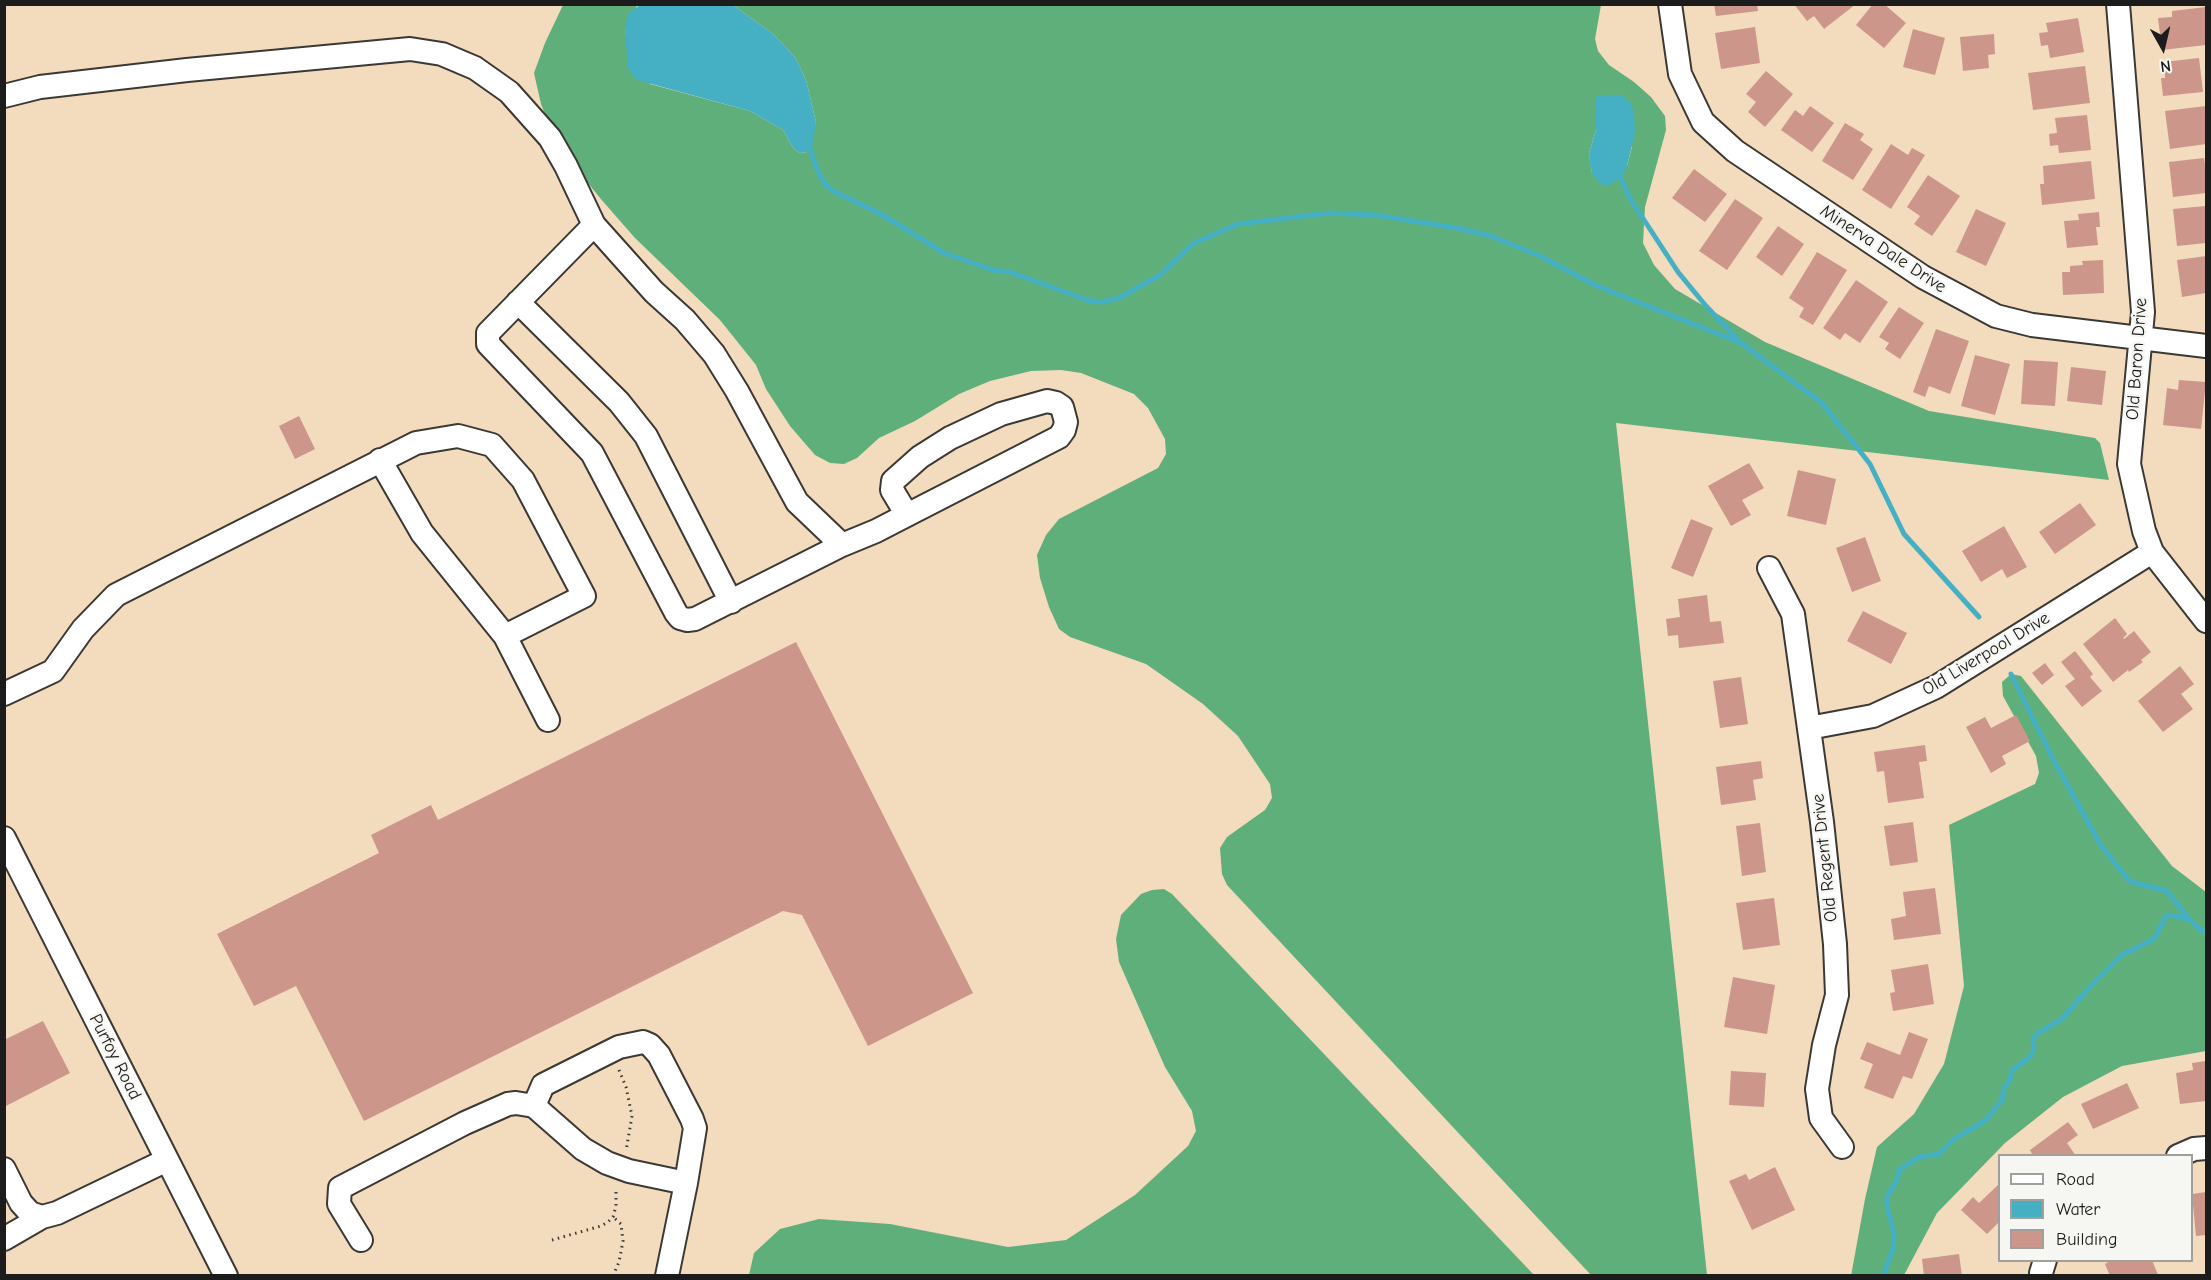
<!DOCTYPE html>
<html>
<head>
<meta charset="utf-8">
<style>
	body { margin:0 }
	#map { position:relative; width:2211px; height:1280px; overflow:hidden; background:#f3dbbe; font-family:"Comic Neue",sans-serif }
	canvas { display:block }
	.frame { position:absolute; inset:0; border:6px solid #1c1c1c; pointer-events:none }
	.legend { position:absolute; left:1998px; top:1154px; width:195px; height:108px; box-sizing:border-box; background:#f6f6f2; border:2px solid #9f9f9c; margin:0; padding:8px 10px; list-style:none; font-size:18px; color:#1c1c1c }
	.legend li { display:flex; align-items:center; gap:12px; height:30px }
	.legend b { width:30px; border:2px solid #9f9f9c }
	.north { position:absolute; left:2133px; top:18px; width:60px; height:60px; -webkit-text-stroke:4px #f6f6f2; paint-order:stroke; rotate:172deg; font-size:16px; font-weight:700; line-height:24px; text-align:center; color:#1c1c1c }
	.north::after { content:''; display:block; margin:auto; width:21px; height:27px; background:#1c1c1c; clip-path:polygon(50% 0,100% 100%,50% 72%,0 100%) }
</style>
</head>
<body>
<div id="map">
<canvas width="2211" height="1280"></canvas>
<div class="frame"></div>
<ul class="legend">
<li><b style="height:8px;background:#fff"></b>Road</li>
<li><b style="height:16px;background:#45b0c3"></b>Water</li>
<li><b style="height:16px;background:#cc968b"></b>Building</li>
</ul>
<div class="north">N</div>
</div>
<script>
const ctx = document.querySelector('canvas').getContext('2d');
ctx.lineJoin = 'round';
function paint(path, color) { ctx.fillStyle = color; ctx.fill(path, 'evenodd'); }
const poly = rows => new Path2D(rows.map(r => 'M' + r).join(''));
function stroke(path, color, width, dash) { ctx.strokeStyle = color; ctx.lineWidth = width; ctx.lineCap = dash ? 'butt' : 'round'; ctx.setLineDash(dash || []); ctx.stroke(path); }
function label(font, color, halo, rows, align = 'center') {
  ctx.font = font + ' "Comic Neue",sans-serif'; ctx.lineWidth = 5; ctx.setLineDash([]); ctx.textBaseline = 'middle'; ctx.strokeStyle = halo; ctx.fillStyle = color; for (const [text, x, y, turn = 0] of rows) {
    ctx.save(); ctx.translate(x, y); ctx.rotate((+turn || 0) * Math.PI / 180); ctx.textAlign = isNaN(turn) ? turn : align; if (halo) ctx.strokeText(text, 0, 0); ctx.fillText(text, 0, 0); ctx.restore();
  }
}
paint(poly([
	[563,5,640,5,637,6,625,29,627,43,650,84,750,111,783,130,794,149,800,153,807,152,816,122,806,80,795,57,773,34,733,5,1601,5,1595,39,1598,51,1609,65,1634,82,1651,97,1665,116,1666,130,1645,207,1643,243,1654,265,1675,289,1765,342,1929,411,2095,438,2100,443,2109,480,1616,423,1707,1275,1591,1275,1227,885,1222,874,1220,848,1227,837,1265,810,1272,798,1270,784,1238,736,1203,704,1146,664,1070,637,1059,629,1049,607,1040,578,1037,555,1046,535,1059,519,1158,468,1166,454,1165,439,1148,408,1134,394,1081,373,1061,370,1031,371,990,381,959,394,915,421,879,438,857,458,844,464,830,463,815,455,790,426,766,389,756,365,720,320,635,238,600,198,568,158,552,132,541,104,534,73,545,43],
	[1596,98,1632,147,1627,166,1592,173,1589,153,1596,130],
	[2011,674,2021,676,2172,866,2206,892,2206,1051,2122,1066,2063,1097,2005,1143,1937,1213,1904,1275,1851,1276,1865,1199,1877,1147,1914,1114,1944,1064,1964,986,1949,825,2035,784,2039,773,2036,756,2003,696,2002,682],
	[1164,889,1172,894,1534,1275,749,1275,754,1253,780,1229,819,1219,890,1224,1008,1247,1066,1240,1135,1195,1188,1146,1196,1131,1192,1111,1165,1067,1119,962,1116,939,1121,915,1141,894,1152,890]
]), '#5faf7a');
paint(poly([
	[640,5,733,5,773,34,795,57,806,80,816,122,812,149,807,152,800,153,794,149,783,130,750,111,637,80,628,69,625,29,628,14],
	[1599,95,1622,95,1630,102,1634,112,1635,133,1627,166,1621,178,1609,185,1603,185,1598,181,1592,173,1590,163,1589,153,1596,130,1596,98]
]), '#45b0c3');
stroke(poly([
	[809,145,816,167,825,184,833,191,881,214,944,253,993,270,1010,272,1087,300,1099,302,1117,299,1126,294,1160,275,1194,243,1238,224,1329,213,1376,215,1457,228,1488,235,1540,256,1595,285,1741,343],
	[1620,171,1621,178,1629,197,1678,272,1706,306,1741,343,1822,403,1870,464,1904,534,1979,617],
	[2011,674,2052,757,2100,844,2129,881,2167,891,2189,919],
	[1883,1276,1893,1249,1894,1233,1887,1206,1887,1197,1897,1180,1899,1170,1919,1157,1939,1154,1954,1139,1986,1120,2002,1100,2004,1088,2010,1080,2012,1070,2030,1057,2034,1049,2033,1039,2038,1033,2062,1019,2086,991,2122,955,2154,939,2166,916,2171,915,2189,919,2202,931,2206,931]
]), '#45b0c3', 5);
paint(poly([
	[1714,4,1757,4,1758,11,1716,16],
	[1794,4,1856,4,1824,29,1814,16,1807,21],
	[1873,4,1884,4,1906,23,1884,48,1856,25],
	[2206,7,2206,45,2162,50,2158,18,2172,17,2172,11],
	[2078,18,2084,52,2050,58,2048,45,2041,46,2039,33,2048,32,2046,23],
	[1755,27,1760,63,1721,69,1715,33],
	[1913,29,1945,38,1935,75,1903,67],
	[1994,34,1995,54,1988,55,1989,68,1963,71,1960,37],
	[2199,58,2203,92,2163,96,2161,78,2165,78,2164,62],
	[2085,66,2090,103,2033,110,2028,73],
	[1766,71,1793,94,1765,127,1748,112,1756,102,1746,94],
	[1810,106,1834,123,1812,152,1781,130,1795,110,1803,116],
	[2206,106,2206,144,2170,149,2165,111],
	[2087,115,2091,150,2059,153,2058,145,2050,146,2049,134,2057,133,2055,118],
	[1845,123,1864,134,1860,140,1873,149,1853,180,1822,161],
	[1891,144,1908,155,1912,148,1925,155,1891,209,1862,190],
	[2204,158,2206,170,2206,193,2173,197,2169,162],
	[2091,161,2095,199,2042,205,2040,184,2044,184,2043,166],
	[1694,169,1727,194,1705,222,1672,198],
	[1928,175,1960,196,1932,236,1914,224,1920,216,1907,207],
	[1735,199,1763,218,1727,270,1699,251],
	[2206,206,2206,243,2177,246,2173,209],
	[1976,209,2006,223,1986,266,1956,252],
	[2099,212,2100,227,2096,227,2098,245,2067,248,2064,221,2079,220,2078,214],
	[1778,226,1804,244,1782,276,1756,257],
	[1817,252,1847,270,1813,325,1799,317,1804,308,1789,298],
	[2206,256,2206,293,2182,297,2177,260],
	[2103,260,2104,293,2063,295,2062,272,2070,272,2070,266,2083,265,2082,261],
	[1856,280,1888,302,1860,343,1845,333,1840,340,1823,328],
	[1899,307,1924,323,1900,359,1885,349,1889,343,1879,337],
	[1936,329,1969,341,1950,394,1929,386,1925,397,1913,392],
	[1975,355,2010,364,1995,415,1961,406],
	[2024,360,2058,362,2055,406,2021,404],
	[2071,367,2106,371,2102,405,2067,401],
	[2179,380,2206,382,2201,429,2163,425,2167,388,2178,390],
	[299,416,315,449,295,459,279,426],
	[1749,463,1764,488,1742,500,1751,515,1731,526,1708,486],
	[1798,470,1836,479,1826,525,1787,516],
	[2080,503,2096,525,2055,554,2039,532],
	[1691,519,1713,528,1693,577,1671,568],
	[2004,526,2027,567,2007,578,2002,569,1981,582,1962,551],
	[1865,537,1881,581,1852,592,1836,548],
	[1707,595,1710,622,1721,621,1724,643,1679,648,1678,635,1668,636,1666,619,1680,617,1678,599],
	[1863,611,1907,633,1891,664,1847,641],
	[2115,618,2127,634,2123,638,2124,639,2134,631,2151,652,2141,660,2143,662,2129,672,2128,670,2113,682,2083,644],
	[796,642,973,993,868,1046,802,915,783,911,364,1121,296,986,254,1006,217,934,379,853,371,835,431,805,438,820],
	[2075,651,2093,674,2090,677,2102,691,2082,707,2065,686,2075,679,2061,662],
	[2045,663,2054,675,2042,685,2032,673],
	[2180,666,2194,684,2181,694,2193,709,2163,732,2138,701],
	[1741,677,1748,724,1720,728,1713,681],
	[2016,715,2030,741,2002,756,2006,764,1991,773,1966,727,1985,717,1991,728],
	[1925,745,1927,761,1919,762,1924,798,1888,803,1884,771,1877,772,1874,752],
	[1761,761,1763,778,1753,780,1756,800,1721,805,1716,767],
	[1913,822,1918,862,1890,866,1884,826],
	[1760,823,1766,872,1742,876,1736,826],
	[1935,888,1941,934,1894,940,1891,919,1906,916,1903,892],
	[1774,898,1780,945,1743,950,1736,903],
	[1928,964,1934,1004,1893,1011,1890,993,1895,992,1891,970],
	[1733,977,1775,985,1767,1034,1724,1027],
	[43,1021,70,1073,4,1107,4,1040],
	[1909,1032,1928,1039,1912,1079,1903,1076,1893,1099,1864,1088,1873,1064,1860,1059,1867,1042,1900,1055],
	[2206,1061,2206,1101,2180,1104,2176,1073,2193,1070,2192,1063],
	[1731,1071,1766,1073,1764,1107,1729,1105],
	[2127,1083,2139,1108,2093,1129,2081,1104],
	[2068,1122,2078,1135,2067,1143,2076,1156,2033,1156,2030,1150],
	[1775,1167,1795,1210,1752,1230,1729,1181,1746,1174,1749,1180],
	[2000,1183,2000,1221,1987,1234,1961,1210,1973,1197,1979,1203],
	[2206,1192,2206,1235,2196,1236,2192,1194],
	[1959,1254,1962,1276,1924,1276,1922,1259],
	[2112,1260,2152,1260,2158,1275,2110,1276,2105,1264]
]), '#cc968b');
const minor = poly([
	[1670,4,1680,74,1703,122,1735,151,1923,277,1996,316,2032,325,2206,346],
	[2118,4,2143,312,2129,464,2144,531,2152,552,2206,621],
	[4,96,40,87,187,70,410,49,442,54,475,68,509,92,550,138,566,166,594,225,654,292,685,320,714,354,737,391,797,502,842,545,695,619,687,620,680,618,676,613,592,453,488,344,488,333,594,225],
	[518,302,619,402,646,436,731,602],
	[380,460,422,533,505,636,548,720],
	[842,545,876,531,907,515,1059,437,1064,430,1066,422,1062,407,1056,403,1047,401,1001,414,950,438,920,457,893,481,892,490,907,515],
	[1769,568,1793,614,1822,822,1835,944,1837,995,1824,1045,1817,1089,1821,1118,1842,1147],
	[4,694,53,671,83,629,116,595,416,443,458,436,492,445,523,480,584,596,505,636],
	[1809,728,1873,716,1936,687,2152,552],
	[4,838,226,1276],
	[534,1106,583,1149,607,1163,629,1171,686,1183],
	[2178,1156,2194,1149,2206,1148],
	[4,1169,21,1203,30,1213,42,1217,57,1213,167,1160],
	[4,1239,42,1217],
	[361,1240,339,1204,340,1188,465,1123,508,1104,516,1103,534,1106,543,1085,619,1047,643,1042,650,1045,659,1055,692,1119,695,1128,686,1183,667,1276],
	[2041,1273,2045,1260]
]);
stroke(minor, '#3c3934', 26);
stroke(poly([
	[619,1070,626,1087,632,1116,626,1151],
	[552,1240,601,1226,608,1222,613,1217,616,1206,616,1188],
	[613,1276,619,1262,623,1241,621,1224,613,1217]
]), '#3c3934', 3, [1.5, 4.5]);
stroke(minor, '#fff', 22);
label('18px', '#1c1c1c', '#f6f6f2', [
	["Minerva Dale Drive",1883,249,33],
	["Old Baron Drive",2137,359,-86],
	["Old Liverpool Drive",1986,654,-31],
	["Old Regent Drive",1825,858,-96],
	["Purfoy Road",115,1057,63]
]);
</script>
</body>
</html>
